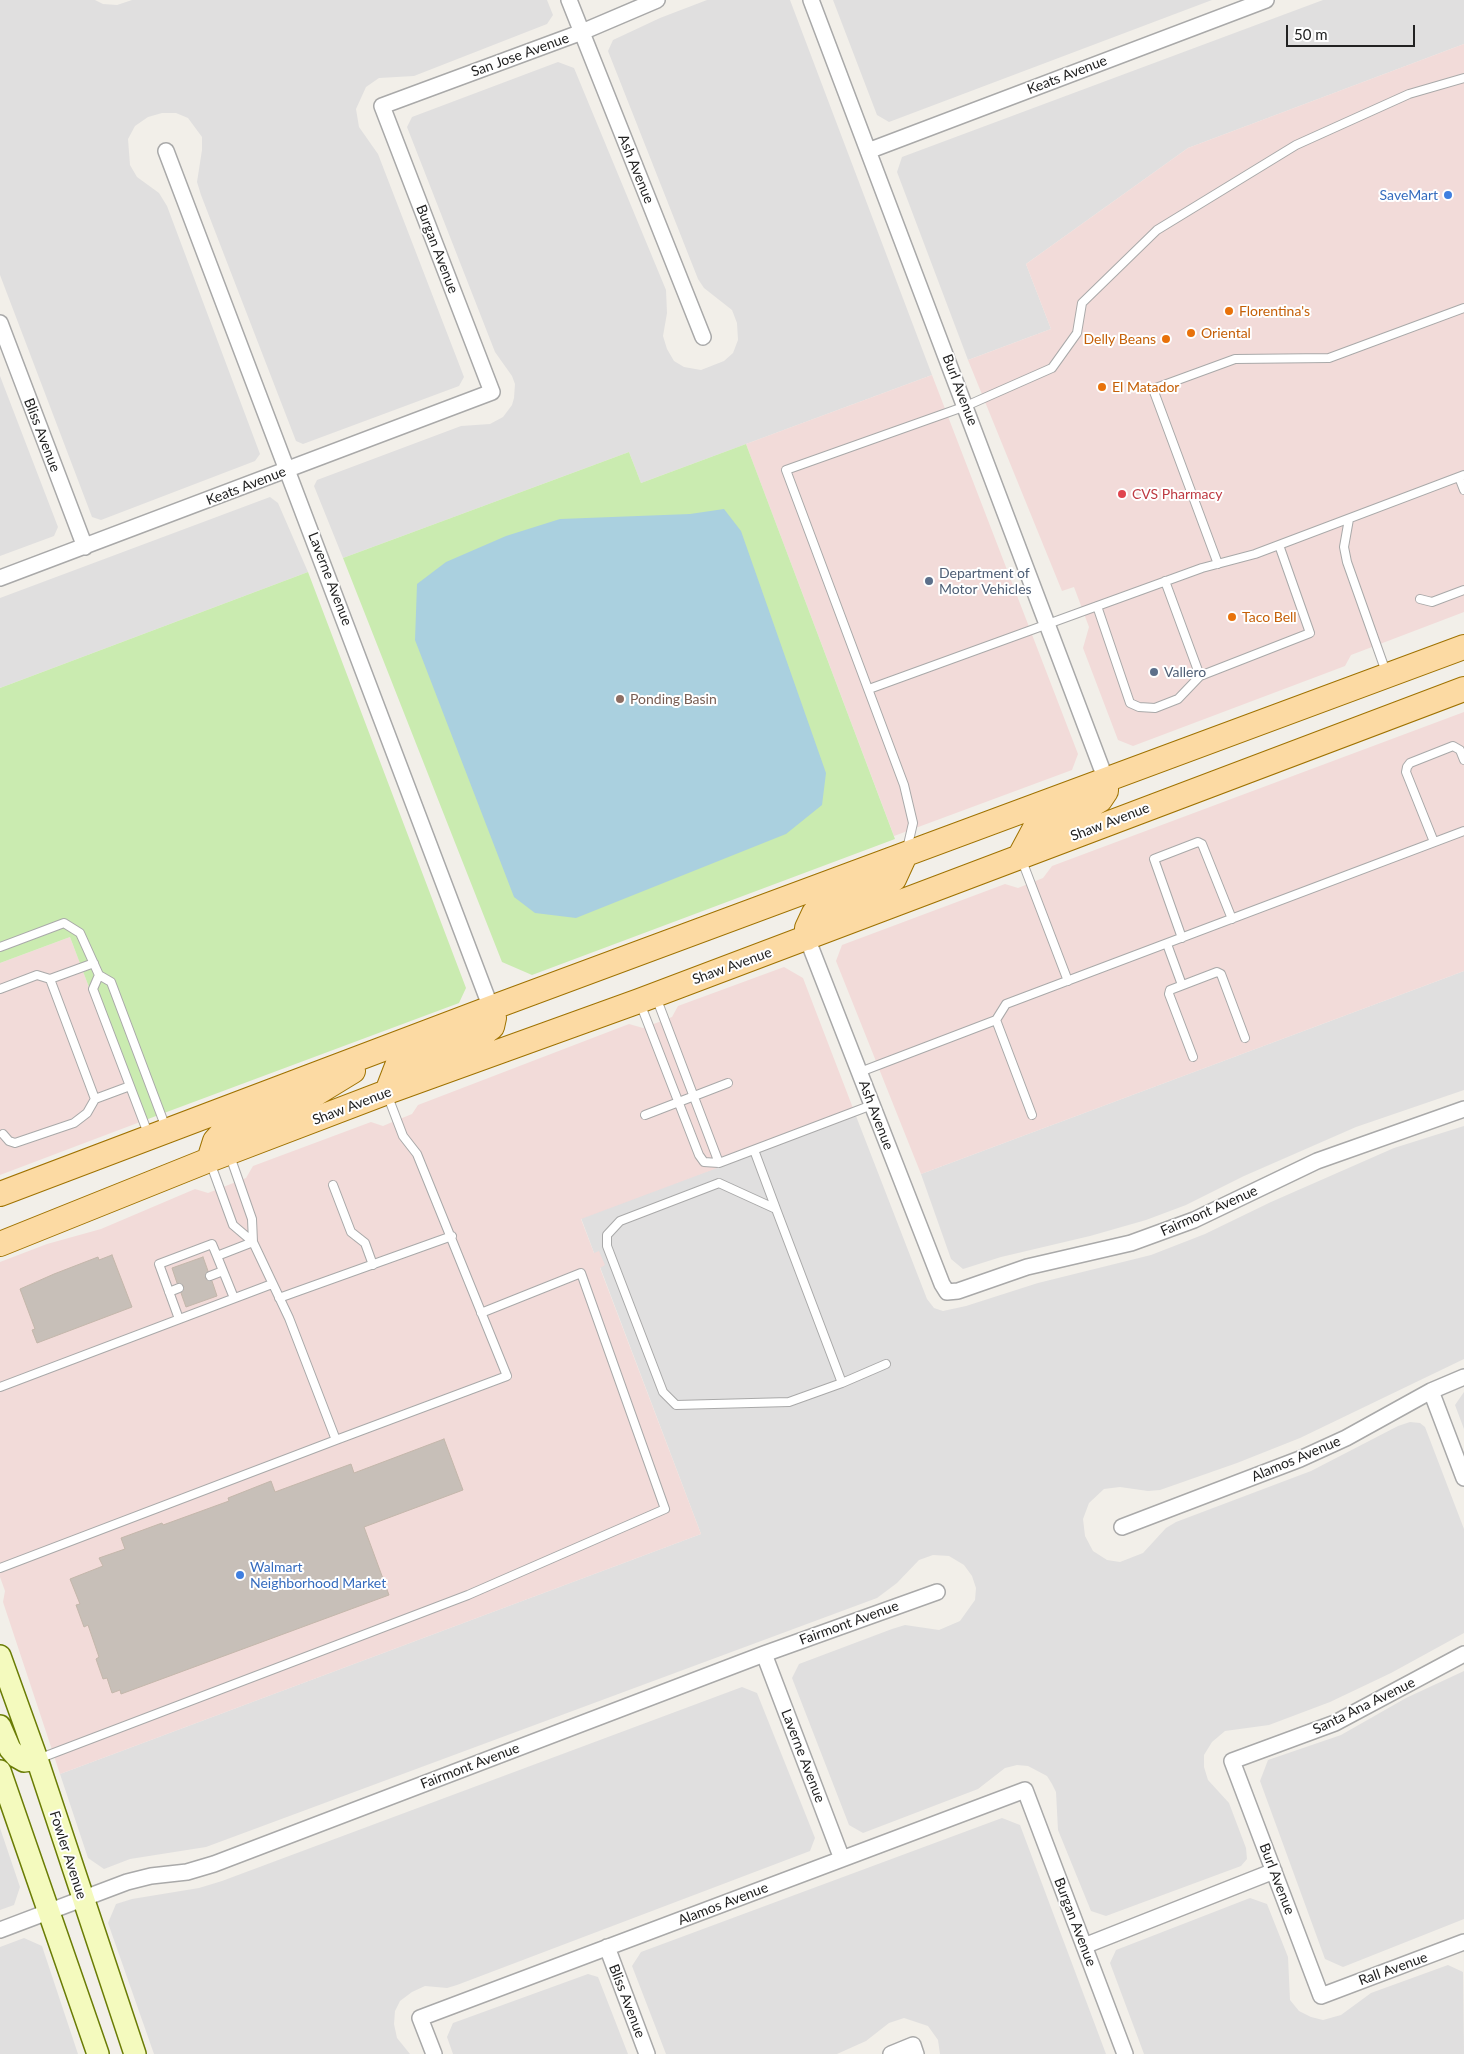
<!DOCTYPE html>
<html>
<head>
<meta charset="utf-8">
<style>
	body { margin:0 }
	#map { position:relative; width:1464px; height:2054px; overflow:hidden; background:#f2efe9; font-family:Lato,sans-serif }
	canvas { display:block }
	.scale { position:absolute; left:1286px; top:25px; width:129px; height:22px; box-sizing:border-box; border:2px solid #222; border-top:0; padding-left:6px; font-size:15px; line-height:18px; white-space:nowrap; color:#222; -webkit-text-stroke:4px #fff; paint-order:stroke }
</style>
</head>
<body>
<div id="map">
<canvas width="1464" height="2054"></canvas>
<div class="scale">50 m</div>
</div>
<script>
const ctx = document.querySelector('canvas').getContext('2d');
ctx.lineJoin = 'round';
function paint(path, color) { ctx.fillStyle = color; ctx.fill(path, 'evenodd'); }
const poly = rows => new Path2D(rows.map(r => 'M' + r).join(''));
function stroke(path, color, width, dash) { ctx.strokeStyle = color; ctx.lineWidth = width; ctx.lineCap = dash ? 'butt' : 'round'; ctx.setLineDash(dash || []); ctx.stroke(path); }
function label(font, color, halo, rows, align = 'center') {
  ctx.font = font + ' Lato,sans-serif'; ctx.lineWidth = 4; ctx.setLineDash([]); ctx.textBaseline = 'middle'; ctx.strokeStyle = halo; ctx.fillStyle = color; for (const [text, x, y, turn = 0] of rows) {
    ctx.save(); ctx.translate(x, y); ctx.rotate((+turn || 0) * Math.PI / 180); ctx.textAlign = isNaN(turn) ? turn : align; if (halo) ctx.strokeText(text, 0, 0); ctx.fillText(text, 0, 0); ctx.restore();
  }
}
paint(poly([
	[0,0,95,0,103,4,117,5,132,0,547,0,553,15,547,24,414,76,379,78,366,87,356,109,359,127,378,154,464,377,459,386,303,444,296,441,201,195,197,182,202,150,202,137,188,118,176,113,162,113,148,117,135,126,128,139,130,165,137,177,159,193,167,206,260,454,255,461,101,520,92,517,0,275],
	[707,0,790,0,932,375,641,483,629,452,343,558,314,486,317,480,461,426,490,424,503,417,512,405,514,398,515,384,512,376,495,352,407,127,412,117,558,62,574,68,666,290,667,313,663,336,667,349,674,361,684,367,701,370,724,361,733,353,738,340,737,323,732,310,704,288,698,279,608,51,613,40,660,18],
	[833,0,1212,0,889,122,877,115],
	[1323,0,1464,0,1464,44,1188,148,1026,264,1051,329,968,360,897,172,902,157],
	[0,376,58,527,54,536,0,556],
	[270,497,278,503,308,572,0,688,0,598],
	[1464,971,1464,1090,1356,1127,1244,1176,1186,1205,1146,1220,1090,1236,1001,1257,963,1269,951,1259,921,1174],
	[856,1116,927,1299,934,1308,943,1311,966,1306,1038,1283,1151,1255,1205,1234,1271,1202,1394,1148,1464,1126,1464,1359,1300,1438,1237,1463,1160,1490,1148,1491,1120,1487,1104,1489,1089,1503,1083,1519,1085,1536,1093,1551,1107,1560,1120,1562,1143,1553,1166,1528,1176,1522,1311,1471,1398,1426,1410,1422,1420,1423,1425,1427,1464,1529,1464,1633,1391,1673,1330,1702,1269,1725,1225,1731,1212,1742,1204,1755,1204,1767,1208,1780,1229,1803,1246,1848,1247,1859,1241,1866,1106,1916,1091,1911,1058,1830,1056,1792,1052,1784,1047,1776,1028,1766,1017,1765,1005,1768,978,1789,863,1833,849,1825,792,1678,799,1664,892,1629,905,1625,939,1630,960,1621,975,1600,976,1588,972,1576,964,1565,949,1556,933,1555,919,1560,897,1583,877,1598,206,1847,130,1859,104,1869,88,1858,60,1774,701,1534,600,1267,604,1265,594,1253,581,1218],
	[1464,1392,1464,1429,1455,1405],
	[1464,1671,1464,1919,1343,1967,1325,1959,1260,1781,1268,1760,1341,1735,1406,1698],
	[742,1687,757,1693,815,1838,810,1851,457,1985,447,1988,425,1986,412,1992,400,2001,395,2011,394,2024,397,2038,410,2054,154,2054,108,1923,116,1904,132,1899,199,1888,222,1881],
	[1002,1818,1020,1825,1106,2054,940,2054,938,2040,928,2026,904,2018,889,2023,866,2041,837,2054,666,2054,632,1966,641,1952],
	[0,1828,20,1887,14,1905,0,1910],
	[1250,1898,1267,1904,1288,1957,1290,2000,1299,2011,1311,2017,1323,2020,1341,2015,1371,1993,1448,1965,1463,1972,1464,2054,1144,2054,1110,1963,1116,1950],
	[24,1938,42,1946,78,2054,0,2054,0,1947],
	[588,1974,598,1977,628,2054,453,2054,447,2037,453,2023]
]), '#e0dfdf');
paint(poly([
	[1464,44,1464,612,1351,655,1345,666,1133,746,1118,740,1083,648,1089,627,1074,587,1062,591,968,360,1051,329,1026,264,1188,148],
	[932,375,1078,754,1072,770,894,836,746,444],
	[1464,712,1464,971,921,1174,836,961,842,945,1005,884,1018,888,1043,878,1052,866],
	[70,937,140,1122,0,1175,0,963],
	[784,967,803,978,856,1116,581,1219,594,1253,599,1251,605,1265,600,1268,701,1534,60,1774,3,1602,5,1591,0,1577,0,1262,47,1244,101,1229,195,1189,208,1193,246,1178,253,1166,371,1122,383,1126,390,1123,412,1114,418,1105,629,1024,643,1028,672,1017,678,1006]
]), '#f2dbd9');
paint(poly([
	[746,444,895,839,532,975,502,962,343,558,629,452,641,483],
	[308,572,466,988,459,1003,140,1122,70,937,0,963,0,688]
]), '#caebb0');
paint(poly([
	[724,509,741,531,826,773,822,805,786,834,576,918,535,913,514,897,415,640,417,584,446,562,506,536,560,519,690,514]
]), '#aad0df');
const building = poly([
	[112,1255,132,1307,37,1343,32,1330,35,1329,20,1289,54,1274,98,1257,99,1260,112,1255],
	[203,1257,208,1271,205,1278,212,1281,217,1296,186,1307,181,1293,184,1286,177,1283,172,1268,203,1257],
	[444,1439,463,1490,364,1527,389,1595,121,1694,120,1690,112,1693,107,1678,103,1679,96,1659,99,1657,88,1625,84,1627,76,1605,80,1604,70,1579,103,1566,99,1558,125,1549,121,1538,162,1523,163,1525,229,1501,228,1498,271,1481,275,1492,351,1464,354,1473,444,1439]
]);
paint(building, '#c7bfb8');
stroke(building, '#c4b7ab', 1);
const service = poly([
	[1459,477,1464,490],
	[1349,519,1344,547,1347,562,1386,672],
	[1218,564,1153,389,1235,359,1329,358,1464,308],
	[1420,599,1432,602,1464,590],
	[1097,606,1130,703,1139,707,1155,708,1178,699,1200,676,1165,581],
	[1200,676,1310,633,1279,545],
	[869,689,1202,568,1255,554,1464,475],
	[1434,842,1406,772,1407,767,1410,763,1453,746,1460,750,1464,760],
	[907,849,913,823,904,785,786,470,966,406,1052,368,1077,333,1082,303,1157,230,1296,145,1409,94,1464,78],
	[1021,858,1068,981],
	[1182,938,1154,859,1198,842,1202,844,1232,919],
	[1167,944,1182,985],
	[0,947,64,923,80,933,99,975,111,982,166,1128],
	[99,975,93,989,149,1136],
	[50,979,94,963],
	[0,989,37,975,50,979,95,1099],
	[656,997,719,1163],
	[640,1003,699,1155,704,1162,719,1163,872,1105],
	[996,1020,1032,1115],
	[1193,1057,1169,994,1170,990,1217,972,1221,974,1245,1038],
	[860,1072,996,1020,1006,1004,1464,831],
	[645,1115,728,1083],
	[3,1134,9,1141,15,1143,74,1123,87,1113,95,1099,130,1086],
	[754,1150,776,1209],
	[210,1162,233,1225,253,1242,252,1219,230,1156],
	[719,1183,776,1209,842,1383,789,1402,676,1405,663,1392,607,1246,607,1235,620,1221,719,1183],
	[333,1185,351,1232,365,1243,373,1265],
	[217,1256,234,1298],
	[210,1276,223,1271],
	[169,1292,179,1288],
	[279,1298,452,1236],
	[179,1319,159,1264,212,1244,217,1256,253,1242,289,1318,336,1440,507,1376,417,1154,403,1136,387,1094],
	[842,1383,886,1364],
	[0,1387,272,1284],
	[0,1568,336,1440],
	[38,1759,468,1595,665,1509,581,1273,481,1313]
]);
const minor = poly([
	[569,0,703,337],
	[811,0,1106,780],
	[166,151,491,1008],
	[868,151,1266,0],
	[0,323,85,547],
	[0,578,492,392,382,106,582,32,657,0],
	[807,938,942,1284,947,1292,958,1291,1027,1267,1131,1243,1194,1220,1317,1161,1464,1109],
	[1431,1391,1464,1478],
	[1122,1527,1300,1459,1346,1438,1431,1391,1464,1377],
	[764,1654,842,1859],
	[1464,1654,1335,1723,1232,1761,1321,1996,1464,1942],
	[0,1930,127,1882,151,1876,187,1872,214,1864,764,1654,937,1592],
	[1084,1946,1274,1871],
	[607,1947,647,2054],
	[434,2054,420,2018,1025,1790,1125,2054],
	[891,2054,913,2045,916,2054]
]);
const secondary = poly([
	[0,1656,37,1759,135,2054],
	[0,1726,10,1749,17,1757,24,1761,37,1759],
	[0,1771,98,2054]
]);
const primary = poly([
	[1020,856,1035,828,1090,806,1100,800,1106,791,1106,780],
	[807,938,807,928,814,913,823,907,894,879,905,855],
	[387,1092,397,1066,484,1033,492,1027,494,1018,491,1008],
	[209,1160,215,1141,223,1132,317,1093,353,1071],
	[0,1194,491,1008,1464,647],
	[0,1244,209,1160,387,1092,639,1001,1464,689]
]);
stroke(service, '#a9a9a9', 10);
stroke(minor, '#a9a9a9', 18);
stroke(secondary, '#6a7c05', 24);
stroke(primary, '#9f7200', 26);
stroke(service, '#fff', 8);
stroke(minor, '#fff', 15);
stroke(secondary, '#f4fabe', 21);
stroke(primary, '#fcdaa3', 24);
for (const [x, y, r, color] of [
	[1448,195,5,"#3f7fe0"],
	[1229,311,5,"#e8710a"],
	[1191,333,5,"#e8710a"],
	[1166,339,5,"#e8710a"],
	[1102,387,5,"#e8710a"],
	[1122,494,5,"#e0444e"],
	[929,581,5,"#5c6f8a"],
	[1232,617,5,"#e8710a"],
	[1154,672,5,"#5c6f8a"],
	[620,699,5,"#8d6e63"],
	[240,1575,5,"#3f7fe0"]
]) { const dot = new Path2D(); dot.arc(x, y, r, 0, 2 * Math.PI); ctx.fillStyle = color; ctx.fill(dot); stroke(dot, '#fff', 2); }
label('14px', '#222', '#fff', [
	["San Jose Avenue",520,55,-20],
	["Keats Avenue",1067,75,-21],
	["Ash Avenue",636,169,68],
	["Burgan Avenue",437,249,69],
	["Burl Avenue",960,390,69],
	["Bliss Avenue",42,435,69],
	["Keats Avenue",246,486,-21],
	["Laverne Avenue",330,579,69],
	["Shaw Avenue",1110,822,-21],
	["Shaw Avenue",732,966,-20],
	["Shaw Avenue",352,1106,-21],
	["Ash Avenue",876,1115,69],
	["Fairmont Avenue",1209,1211,-24],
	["Alamos Avenue",1296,1459,-23],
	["Fairmont Avenue",849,1623,-20],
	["Santa Ana Avenue",1364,1706,-26],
	["Laverne Avenue",803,1756,69],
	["Fairmont Avenue",470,1766,-21],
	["Fowler Avenue",68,1855,72],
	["Burl Avenue",1277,1879,69],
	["Alamos Avenue",723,1904,-21],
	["Burgan Avenue",1075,1922,69],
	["Rall Avenue",1393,1969,-20],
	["Bliss Avenue",627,2001,69]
]);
label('14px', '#366cbe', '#fff', [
	["SaveMart",1438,195],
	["Walmart",250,1567,"left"],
	["Neighborhood Market",250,1583,"left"]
], 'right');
label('14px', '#c56008', '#fff', [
	["Florentina's",1239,311],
	["Oriental",1201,333],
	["Delly Beans",1156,339,"right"],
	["El Matador",1112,387],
	["Taco Bell",1242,617]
], 'left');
label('14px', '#be3a42', '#fff', [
	["CVS Pharmacy",1132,494]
], 'left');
label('14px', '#4e5e75', '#fff', [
	["Department of",939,573],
	["Motor Vehicles",939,589],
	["Vallero",1164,672]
], 'left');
label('14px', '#785e54', '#fff', [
	["Ponding Basin",630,699]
], 'left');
</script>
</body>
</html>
